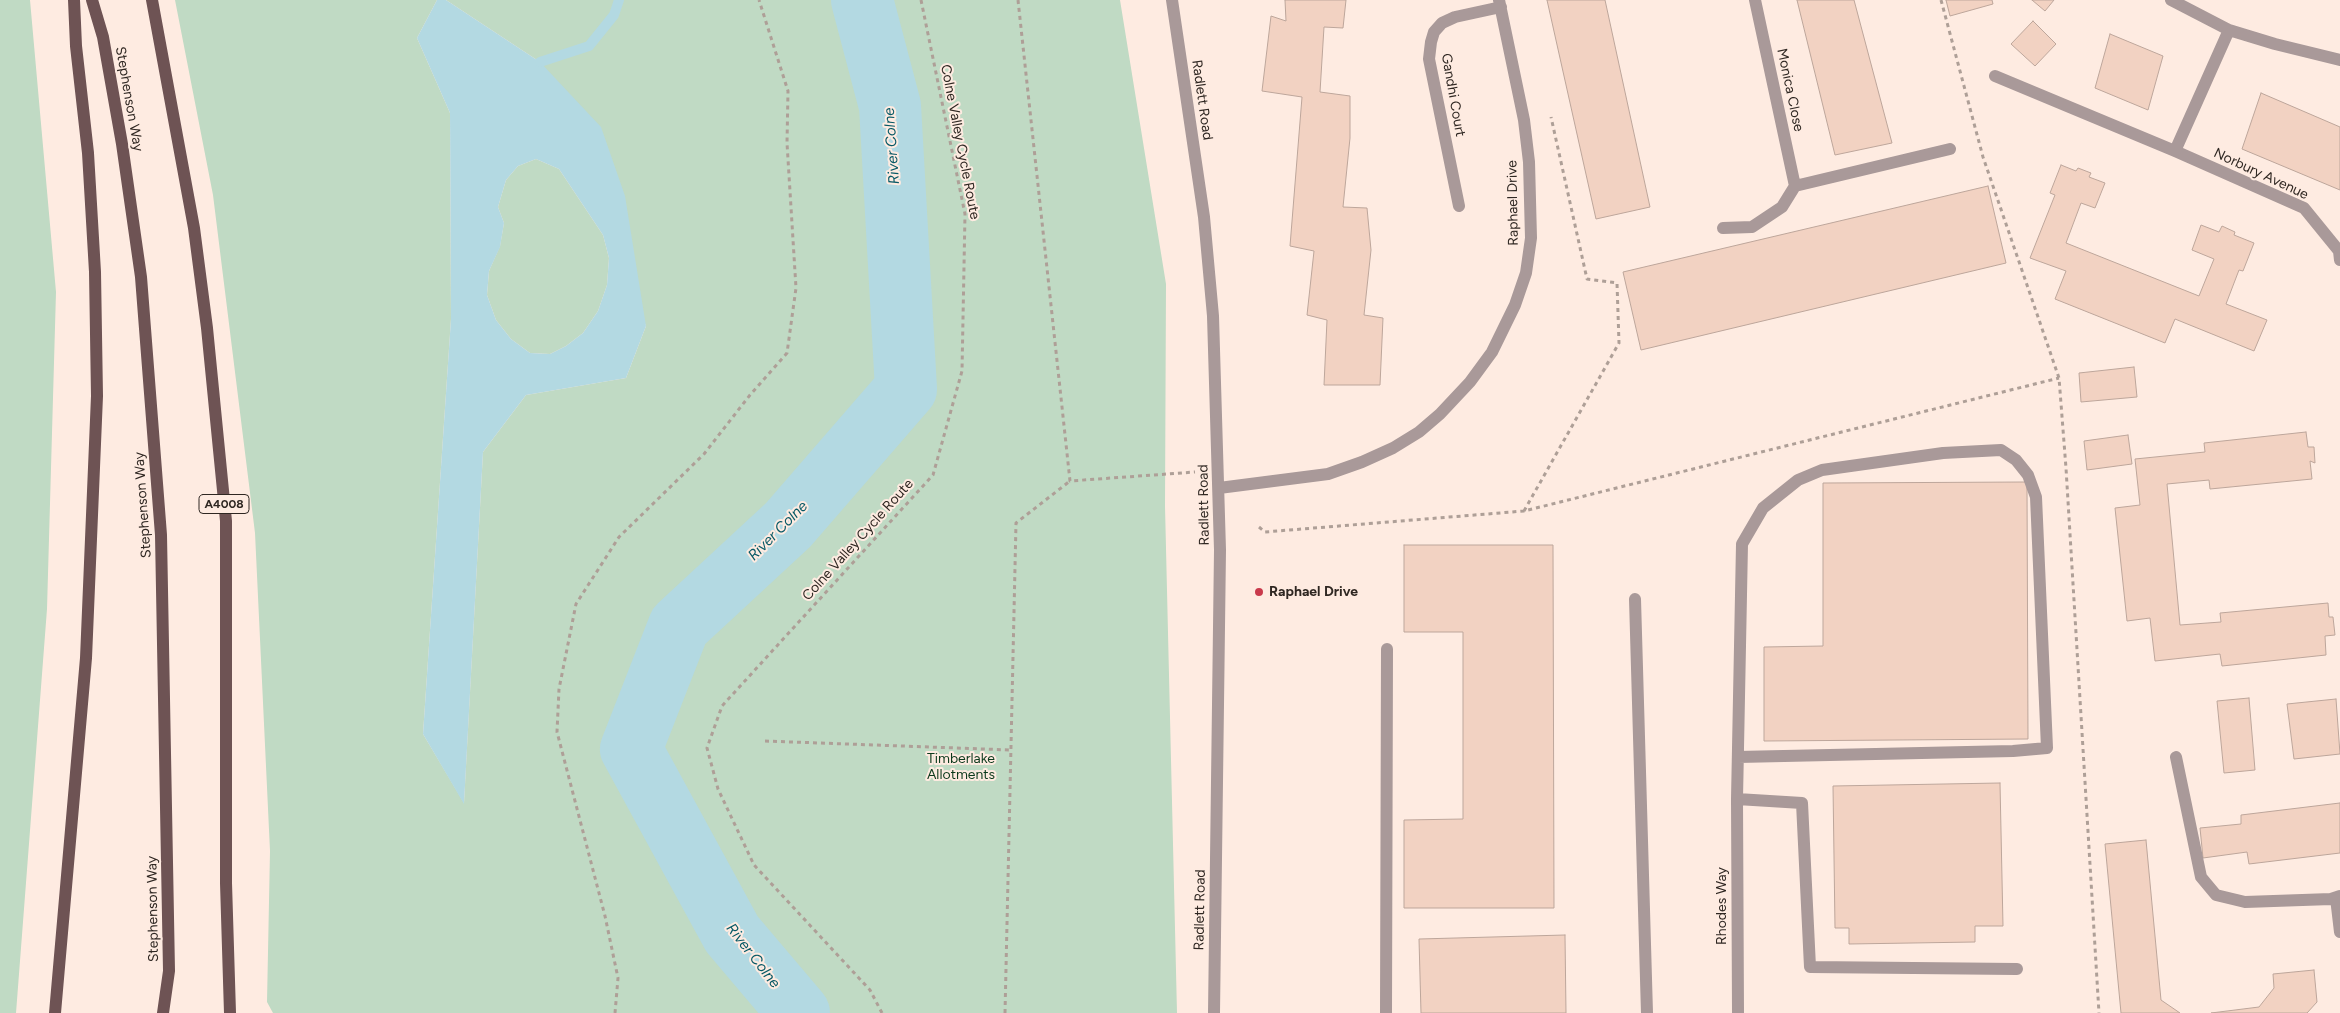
<!DOCTYPE html>
<html>
<head>
<meta charset="utf-8">
<style>
	body { margin:0 }
	canvas { display:block; background:#feebe1 }
</style>
</head>
<body>
<canvas width="2340" height="1013"></canvas>
<script>
const ctx = document.querySelector('canvas').getContext('2d');
ctx.lineJoin = 'round';
function paint(path, color) { ctx.fillStyle = color; ctx.fill(path, 'evenodd'); }
const poly = rows => new Path2D(rows.map(r => 'M' + r).join(''));
function stroke(path, color, width, dash) { ctx.strokeStyle = color; ctx.lineWidth = width; ctx.lineCap = dash ? 'butt' : 'round'; ctx.setLineDash(dash || []); ctx.stroke(path); }
function label(font, color, halo, rows, align = 'center') {
  ctx.font = font + ' Figtree,sans-serif'; ctx.lineWidth = 4; ctx.setLineDash([]); ctx.textBaseline = 'middle'; ctx.strokeStyle = halo; ctx.fillStyle = color; for (const [text, x, y, turn = 0] of rows) {
    ctx.save(); ctx.translate(x, y); ctx.rotate((+turn || 0) * Math.PI / 180); ctx.textAlign = isNaN(turn) ? turn : align; if (halo) ctx.strokeText(text, 0, 0); ctx.fillText(text, 0, 0); ctx.restore();
  }
}
paint(poly([
	[0,0,30,0,56,292,47,609,16,1013,0,1013],
	[175,0,437,0,417,38,450,113,451,319,423,734,464,803,483,452,526,395,626,378,646,326,540,62,446,0,1120,0,1166,284,1165,506,1177,1013,273,1013,267,1002,270,851,255,533,213,195],
	[536,159,559,169,603,235,609,258,607,285,598,311,583,333,566,346,550,354,530,353,511,339,496,320,487,295,489,271,500,246,504,223,498,207,506,180,518,166]
]), '#c0dac4');
paint(poly([
	[437,0,446,0,540,62,601,127,625,196,646,326,626,378,526,395,483,452,464,804,423,734,451,319,450,113,417,38],
	[536,159,559,169,603,235,609,258,607,285,598,311,583,333,566,346,550,354,530,353,511,339,496,320,487,295,489,271,500,247,504,223,498,207,506,180,518,166]
]), '#b3d9e2');
stroke(poly([
	[540,62,589,46,614,15,619,0]
]), '#b3d9e2', 10);
stroke(poly([
	[799,1013,732,934,631,749,679,626,788,525,906,389,890,106,862,0]
]), '#b3d9e2', 62);
const building = poly([
	[1285,0,1346,0,1343,28,1324,27,1320,92,1350,96,1350,138,1343,207,1367,208,1371,250,1364,315,1383,318,1380,385,1324,385,1327,320,1307,315,1314,251,1290,246,1302,97,1262,91,1271,16,1286,21,1285,0],
	[1547,0,1605,0,1650,207,1596,219,1547,0],
	[1797,0,1854,0,1892,143,1835,155,1797,0],
	[1946,0,1992,0,1993,4,1950,16,1946,0],
	[2032,0,2054,0,2045,11,2032,0],
	[2033,21,2056,44,2035,66,2011,44,2033,21],
	[2110,34,2163,56,2148,110,2095,88,2110,34],
	[2261,93,2340,127,2340,190,2242,149,2261,93],
	[2061,165,2076,171,2078,168,2091,173,2089,177,2105,183,2095,208,2081,203,2066,243,2199,296,2214,259,2192,250,2201,225,2219,232,2222,226,2235,232,2234,235,2254,243,2243,271,2239,270,2226,304,2267,320,2254,351,2175,319,2165,343,2055,299,2066,271,2030,258,2055,195,2050,193,2061,165],
	[1988,186,2006,263,1641,350,1623,272,1988,186],
	[2134,367,2137,397,2081,402,2079,373,2134,367],
	[2306,432,2308,447,2314,447,2315,463,2310,461,2312,479,2210,489,2209,480,2167,484,2180,625,2221,622,2220,613,2328,603,2329,617,2333,617,2335,635,2325,636,2326,655,2222,666,2220,654,2155,661,2150,618,2127,621,2115,508,2140,505,2135,459,2205,452,2204,443,2306,432],
	[2128,435,2132,464,2087,470,2084,441,2128,435],
	[2027,482,2028,739,1764,741,1764,647,1823,646,1823,483,2027,482],
	[1404,545,1553,545,1554,908,1404,908,1404,820,1463,819,1463,632,1404,632,1404,545],
	[2249,698,2255,770,2224,773,2217,701,2249,698],
	[2336,699,2340,754,2294,759,2287,704,2336,699],
	[2000,783,2003,926,1975,926,1975,942,1849,944,1849,928,1835,928,1833,786,2000,783],
	[2340,803,2340,853,2249,864,2247,852,2203,858,2200,828,2241,824,2241,815,2340,803],
	[2146,840,2161,1000,2180,1013,2121,1013,2105,844,2146,840],
	[1565,935,1566,1013,1421,1013,1419,939,1565,935],
	[2314,970,2317,1002,2307,1013,2211,1013,2259,1007,2274,988,2273,974,2314,970]
]);
paint(building, '#f2d2c2');
stroke(building, '#bda69b', 1);
stroke(poly([
	[1018,0,1070,481,1195,472],
	[1941,0,1983,157,2059,378,2066,468,2099,1013],
	[1524,511,1619,343,1617,283,1587,279,1551,117],
	[1259,527,1265,532,1524,511,2059,378],
	[765,741,1011,750],
	[615,1013,618,978,605,916,557,732,559,689,576,604,619,537,704,454,750,395,787,353,796,288,787,143,788,91,759,0],
	[882,1013,870,990,754,865,718,789,707,748,722,706,933,475,962,371,965,214,921,0],
	[1005,1013,1016,523,1070,481]
]), '#ae9f97', 3, [4, 4]);
stroke(poly([
	[1172,0,1204,217,1213,316,1220,550,1214,1013],
	[2171,0,2229,30,2275,44,2340,60],
	[1995,76,2175,151,2304,208,2339,251,2340,260],
	[2175,151,2229,30],
	[1795,186,1950,149],
	[1459,206,1429,59,1431,42,1434,32,1442,23,1455,17,1501,7],
	[1723,228,1752,227,1782,207,1795,186,1755,0],
	[1219,488,1328,474,1362,462,1393,448,1419,432,1440,414,1470,382,1492,352,1515,305,1526,273,1531,238,1529,162,1524,120,1499,0],
	[1635,599,1647,1013],
	[2176,757,2201,877,2216,895,2245,902,2331,899,2340,896],
	[1737,799,1802,803,1810,967,2017,969],
	[2336,898,2340,932],
	[1386,1013,1387,649],
	[1738,1013,1737,799,1742,544,1763,508,1798,480,1822,470,1943,453,2001,450,2016,460,2028,475,2036,497,2047,748,2013,751,1738,757]
]), '#a99999', 12);
stroke(poly([
	[92,0,103,37,122,144,141,277,161,535,169,971,163,1013],
	[152,0,194,228,207,328,226,521,226,883,230,1013],
	[55,1013,86,658,97,396,95,272,88,153,76,46,74,0]
]), '#6e5354', 12);
for (const [x, y, r, color] of [
	[1259,592,5,"#c9394b"]
]) { const dot = new Path2D(); dot.arc(x, y, r, 0, 2 * Math.PI); ctx.fillStyle = color; ctx.fill(dot); stroke(dot, '#feebe1', 2); }
for (const [x, y, w] of [
	[224,504,50]
]) { const box = new Path2D(); box.roundRect(x - w / 2, y - 9.5, w, 19, 4); ctx.fillStyle = '#feebe1'; ctx.fill(box); stroke(box, '#2f2722', 1); }
label('bold 12px', '#2f2722', null, [
	["A4008",224,504]
]);
label('14px', '#2f2722', '#feebe1', [
	["Monica Close",1790,90,78],
	["Gandhi Court",1453,95,80],
	["Stephenson Way",129,99,80],
	["Radlett Road",1202,100,82],
	["Colne Valley Cycle Route",960,142,79],
	["Norbury Avenue",2261,174,25],
	["Raphael Drive",1513,203,-91],
	["Stephenson Way",143,505,-94],
	["Radlett Road",1204,505,-91],
	["Colne Valley Cycle Route",858,540,-48],
	["Rhodes Way",1722,906,-90],
	["Stephenson Way",153,909,-91],
	["Radlett Road",1200,910,-89]
]);
label('bold 14px', '#2f2722', '#feebe1', [
	["Raphael Drive",1269,592]
], 'left');
label('14px', '#0c3a1c', '#feebe1', [
	["Timberlake",961,759],
	["Allotments",961,775]
]);
label('italic 15px', '#075966', '#feebe1', [
	["River Colne",892,146,-94],
	["River Colne",778,531,-45],
	["River Colne",753,956,52]
]);
</script>
</body>
</html>
